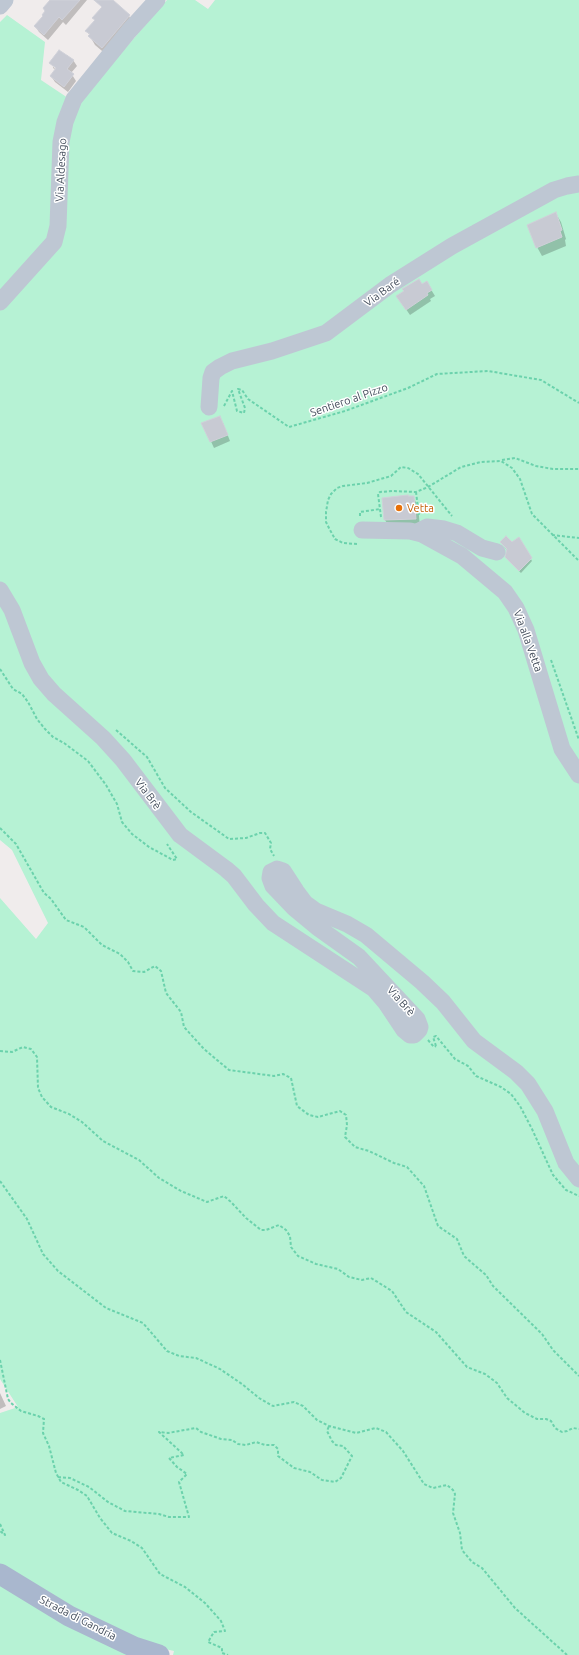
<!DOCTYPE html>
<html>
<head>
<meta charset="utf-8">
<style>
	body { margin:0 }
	canvas { display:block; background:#f0ecec }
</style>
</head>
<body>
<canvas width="579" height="1655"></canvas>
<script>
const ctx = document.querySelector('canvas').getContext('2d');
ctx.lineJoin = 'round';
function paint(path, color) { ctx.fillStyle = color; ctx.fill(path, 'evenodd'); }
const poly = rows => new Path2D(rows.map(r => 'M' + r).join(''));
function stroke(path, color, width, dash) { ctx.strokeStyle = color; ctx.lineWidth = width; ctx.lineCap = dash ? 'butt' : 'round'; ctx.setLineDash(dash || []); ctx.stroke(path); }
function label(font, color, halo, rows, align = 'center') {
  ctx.font = font + ' Ubuntu,sans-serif'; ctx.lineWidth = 3; ctx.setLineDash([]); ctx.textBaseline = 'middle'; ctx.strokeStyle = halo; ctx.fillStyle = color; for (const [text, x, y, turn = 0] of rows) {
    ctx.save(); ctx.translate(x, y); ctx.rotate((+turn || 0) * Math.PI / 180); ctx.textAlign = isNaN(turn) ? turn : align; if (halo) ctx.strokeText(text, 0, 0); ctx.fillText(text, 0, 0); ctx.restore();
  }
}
paint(poly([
	[167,0,195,0,208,9,215,0,579,0,579,1655,173,1655,174,1651,152,1646,105,1626,0,1565,0,1413,18,1407,0,1379,0,898,36,939,48,923,12,850,0,840,0,22,7,15,45,42,41,80,77,104],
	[0,1581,137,1655,0,1655]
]), '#b6f2d4');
paint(poly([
	[52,0,87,0,66,25,63,22,48,40,39,32,35,26,44,17],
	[106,0,111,0,129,16,134,25,108,56,95,45,87,31,95,21,94,18,103,8,101,5],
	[67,55,73,60,77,66,71,73,76,81,68,92,55,82,51,76,56,70,50,63],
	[53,65,61,70,59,72,53,68],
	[556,214,561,222,566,239,565,240,566,246,542,256,537,247],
	[427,283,435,296,430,299,431,301,410,315,401,302],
	[223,423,230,441,214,448,203,424],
	[413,497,418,506,420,527,390,528,385,520],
	[519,538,532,561,521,573,508,560,507,550,501,543,512,543],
	[0,1393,6,1406,0,1409]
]), '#0003');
const building = poly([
	[50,0,80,0,62,20,59,17,44,35,34,26,43,16,42,15,45,11,43,8,50,0],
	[94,0,113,0,130,15,102,48,88,36,90,34,85,31,95,20,92,18,102,7,94,0],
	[59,50,74,60,67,69,74,74,64,87,50,76,56,68,49,63,59,50],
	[556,212,562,230,560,231,562,237,536,248,527,225,556,212],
	[419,279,422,284,427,281,432,290,427,293,428,295,406,310,396,296,404,291,402,289,419,279],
	[220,416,228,435,210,442,201,423,220,416],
	[408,495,408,496,414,496,416,519,384,520,382,498,408,495],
	[506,536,512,542,519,537,532,558,519,571,505,557,507,549,500,542,506,536]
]);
paint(building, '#c8cad3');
stroke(building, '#d0d1d9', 1);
stroke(poly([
	[224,406,232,391,237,411,244,413,245,408,238,389,242,390,248,399,289,427,345,411,408,388,437,374,488,371,541,380,579,403],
	[502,460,515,458,536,466,553,469,579,469],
	[416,492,419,516],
	[360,516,360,512,380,509],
	[381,517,378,494,380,492,393,491,416,492,428,487,461,467,481,462,501,461,512,468,520,479,532,514,579,561],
	[552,535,579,538],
	[357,544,343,543,335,539,330,530,326,522,326,512,328,500,331,494,337,488,343,486,367,483,391,476,401,467,408,468,418,474,452,516],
	[551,660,579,740],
	[0,669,13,689,22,694,28,702,37,719,45,729,53,737,64,743,88,761,106,785,117,804,122,822,132,834,149,847,173,860,177,859,167,844],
	[116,730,147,757,165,788,191,812,229,839,246,838,260,833,265,833,271,843,270,849,274,856],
	[0,828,16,844,44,893,51,899,66,920,84,927,102,945,120,954,128,962,133,971,144,972,155,966,161,971,166,993,181,1012,184,1027,204,1049,229,1070,274,1076,283,1074,291,1078,297,1106,309,1115,318,1117,340,1111,346,1115,347,1125,345,1137,355,1147,369,1151,394,1163,407,1167,424,1186,438,1226,457,1239,464,1256,486,1275,493,1286,542,1334,553,1350,579,1376],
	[428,1040,434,1047,436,1046],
	[436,1046,433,1037,436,1036,455,1059,468,1066,476,1076,501,1087,511,1094,520,1106,532,1129,553,1175,566,1190,579,1196],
	[0,1051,12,1052,23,1047,31,1049,37,1057,38,1088,42,1097,51,1107,69,1114,82,1122,103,1141,139,1160,159,1178,181,1191,207,1202,224,1196,231,1202,246,1218,261,1230,266,1230,279,1225,286,1230,290,1236,291,1247,298,1256,316,1264,338,1269,349,1277,362,1280,371,1278,392,1291,406,1312,436,1332,467,1367,485,1374,497,1383,507,1398,525,1413,537,1419,546,1419,551,1421,555,1428,562,1432,567,1431,573,1428,579,1429],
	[0,1181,27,1219,43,1254,58,1271,106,1308,143,1323,167,1351,179,1356,196,1358,220,1369,242,1384,259,1398,273,1406,294,1402,303,1406,317,1420,329,1426,356,1433,376,1428,386,1432,403,1451,424,1484,433,1488,447,1485,453,1490,455,1494,453,1513,460,1533,462,1550,472,1562,482,1568,515,1608,567,1655],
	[0,1360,8,1399,11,1403,21,1411,38,1416,44,1419,43,1433,49,1446,56,1473,61,1482,78,1490,87,1496,100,1518,112,1533,131,1541,142,1548,160,1574,185,1587,205,1603,221,1621,225,1631,214,1632,208,1642,222,1648,222,1653,228,1655],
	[58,1477,70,1478,89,1487,108,1502,125,1511,159,1514,169,1517,189,1517,179,1482,187,1474,177,1467,169,1458,184,1455,159,1432,168,1433,196,1428,201,1432,221,1439,232,1440,238,1444,246,1445,256,1442,265,1445,274,1445,278,1449,278,1456,294,1468,310,1472,322,1480,335,1482,341,1478,352,1456,343,1446,336,1445,332,1441,327,1431,329,1426],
	[0,1524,5,1535,0,1531]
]), '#6bd2ac', 2, [3, 2]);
stroke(poly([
	[0,6,5,0],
	[0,302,54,242,58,226,61,142,65,122,74,99,129,31,157,0],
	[209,407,211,378,213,372,220,367,232,361,272,351,326,333,390,285,452,246,554,190,567,186,579,184],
	[362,530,410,531,422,534,462,556,505,592,516,608,526,630,562,749,579,775],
	[417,532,427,527,444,529,457,533,482,548,497,552],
	[0,590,12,610,32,663,41,679,54,694,103,738,123,760,180,835,226,869,234,876,256,905,273,923,374,989,386,1003,404,1030,410,1035,414,1035,419,1030,420,1027,417,1019,359,957,317,927,294,908,273,886,270,878,271,872,277,869,283,871,296,891,305,903,316,911,347,924,366,935,422,982,443,1002,474,1041,516,1072,528,1084,545,1111,566,1163,579,1179]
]), '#bec7d3', 17);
stroke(poly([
	[0,1574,69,1616,134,1647,159,1655]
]), '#a9b7ce', 21);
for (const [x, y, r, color] of [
	[399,508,4,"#e8710a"]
]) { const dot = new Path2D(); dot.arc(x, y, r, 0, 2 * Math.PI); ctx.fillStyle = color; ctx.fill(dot); stroke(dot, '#fff', 1.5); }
label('11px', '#434d5b', '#fff', [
	["Via Aldesago",61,170,-87],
	["Via Baré",382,292,-36],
	["Sentiero al Pizzo",349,400,-19],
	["Via alla Vetta",528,641,70],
	["Via Brè",148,794,53],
	["Via Brè",401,1001,48],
	["Strada di Gandria",78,1618,27]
]);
label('11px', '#c56008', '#fff', [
	["Vetta",407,508]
], 'left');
</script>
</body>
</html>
